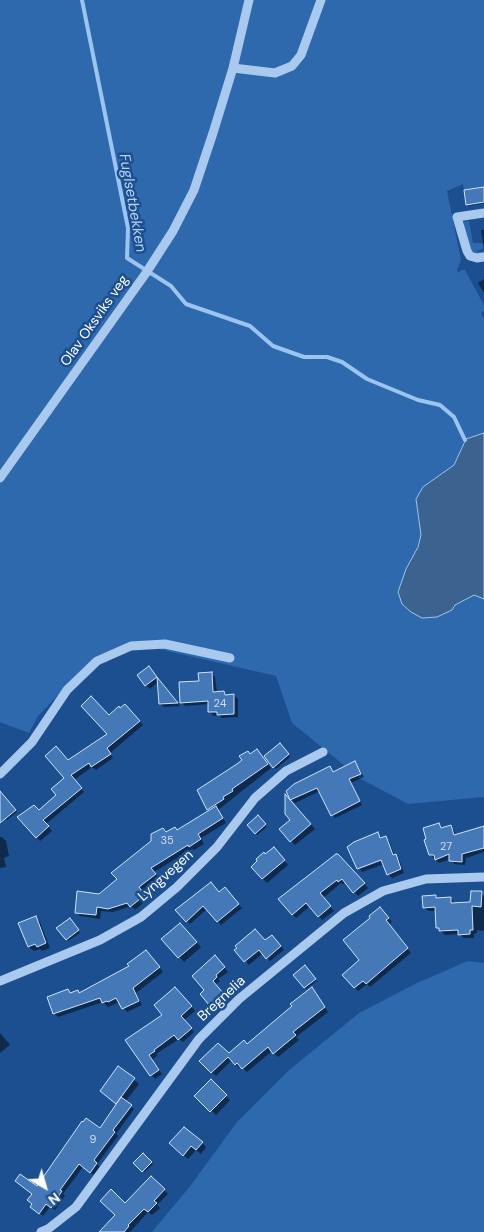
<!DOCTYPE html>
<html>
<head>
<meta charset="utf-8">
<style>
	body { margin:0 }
	#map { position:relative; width:484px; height:1232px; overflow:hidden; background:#1b4f8f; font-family:"DM Sans",sans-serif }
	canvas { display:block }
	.north { position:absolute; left:20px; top:1162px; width:50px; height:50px; -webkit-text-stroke:4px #1b4f8f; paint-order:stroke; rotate:142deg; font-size:14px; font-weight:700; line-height:20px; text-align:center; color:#fff }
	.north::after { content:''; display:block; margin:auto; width:18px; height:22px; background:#fff; clip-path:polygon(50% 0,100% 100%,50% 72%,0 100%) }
</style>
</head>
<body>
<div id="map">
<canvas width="484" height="1232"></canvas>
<div class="north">N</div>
</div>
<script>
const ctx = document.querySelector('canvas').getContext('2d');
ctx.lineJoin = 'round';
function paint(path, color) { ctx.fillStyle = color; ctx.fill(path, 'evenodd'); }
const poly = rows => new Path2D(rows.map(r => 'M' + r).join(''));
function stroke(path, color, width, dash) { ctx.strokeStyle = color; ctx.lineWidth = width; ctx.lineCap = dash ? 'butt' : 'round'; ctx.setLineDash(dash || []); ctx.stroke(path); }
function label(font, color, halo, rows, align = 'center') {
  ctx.font = font + ' "DM Sans",sans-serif'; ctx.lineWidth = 5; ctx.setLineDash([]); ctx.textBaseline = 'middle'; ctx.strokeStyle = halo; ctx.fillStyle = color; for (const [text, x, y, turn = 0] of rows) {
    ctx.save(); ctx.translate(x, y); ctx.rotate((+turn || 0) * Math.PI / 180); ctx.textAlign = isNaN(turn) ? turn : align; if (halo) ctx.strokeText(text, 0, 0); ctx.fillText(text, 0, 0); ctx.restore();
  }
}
paint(poly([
	[0,0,484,0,484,187,464,190,463,184,447,191,461,260,457,270,459,273,461,270,465,270,484,305,484,311,481,313,484,319,484,433,466,439,454,465,423,487,416,499,421,535,418,547,406,569,484,569,484,797,408,804,361,779,292,723,276,676,137,644,87,665,38,716,29,733,0,722],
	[468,221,469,221,473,243,483,243,483,249,476,251,484,252,484,254,477,255,469,248,464,228,464,222],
	[468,961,484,963,484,1232,152,1232,191,1185,237,1122,288,1071,359,1013,417,983]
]), '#2e69ad');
const water = poly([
	[484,433,484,599,474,595,455,605,452,610,437,617,422,618,411,612,402,604,398,592,406,569,418,547,421,535,416,499,423,487,454,465,466,439,484,433]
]);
paint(water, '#3c6290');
stroke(water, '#9cc4f0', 1);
paint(poly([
	[484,187,484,203,469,206,467,204],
	[481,230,484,230,484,245,483,244],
	[484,279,484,293,478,283],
	[153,671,180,706,164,707,160,704,158,682,150,689,146,685],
	[211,673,215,677,217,693,224,692,227,696,234,695,238,699,238,717,222,718,219,715,214,716,210,712,209,704,185,706,181,702],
	[129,710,143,725,110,753,113,758,96,770,92,767,74,780,84,792,46,824,52,831,40,841,19,818,39,811,57,795,66,778,69,762,109,734,109,717],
	[280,745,290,757,276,769,265,757],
	[257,750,271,768,218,810,226,823,201,838,204,844,194,850,192,849,154,872,159,878,142,892,148,899,135,910,131,906,113,912,101,911,100,919,80,916,76,912,118,879,167,833,177,831,210,811,208,809,250,755],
	[355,762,364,777,351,783,362,805,335,818,332,815,320,791,295,803,291,799,287,791,330,768,334,773],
	[3,797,17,812,7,820,0,812,0,799],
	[286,797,315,829,295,845,291,841,292,820],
	[258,817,267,827,257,835,248,825],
	[439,825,443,829,450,827,454,830,456,836,484,827,484,852,466,858,465,865,454,864,451,859,439,863,430,855],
	[378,834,382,838,386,837,389,841,395,856,399,859,404,873,392,878,388,874,384,864,362,872,360,869,387,859],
	[0,837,2,837,6,841,9,856,4,858,6,867,0,868],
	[278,853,288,865,267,883,252,867,266,856],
	[342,859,368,888,358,896,346,882,343,884,341,883,323,898,334,911,322,920,310,906,296,918,292,914],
	[228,892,242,908,221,925,207,909,190,924,177,911,220,893],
	[481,893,484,896,484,931,477,930,477,933,474,934,474,938,464,938,459,934,445,935,437,927,436,911,428,911,424,907,436,896,438,899,451,898,455,904,472,903],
	[383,912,392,922,389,925,411,953,370,987,367,984,358,991,344,975,361,961],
	[35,917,40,922,50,948,42,951,40,949,34,951,29,947,20,924],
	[71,921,80,933,68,941,67,939],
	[184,929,201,947,184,962,163,939],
	[276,940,284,950,270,961,263,953,249,965,236,950],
	[150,955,163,972,136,993,142,1005,127,1012,120,1002,108,1007,103,1002,58,1017,54,1013,68,991,71,994,78,991,80,994],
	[218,960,228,972,218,979,220,981,215,985,225,997,213,1007,210,1004,206,990],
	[307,969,317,981,306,989,305,987],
	[179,992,195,1011,184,1020,194,1032,183,1042,179,1039,156,1054,158,1055,152,1060,162,1074,155,1079,127,1040,164,1015],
	[315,993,328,1012,296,1037,299,1040,278,1057,272,1051,247,1072,241,1066,239,1068,232,1060,216,1076,201,1061,229,1055,247,1045],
	[0,1033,10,1045,0,1053],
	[118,1067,139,1084,125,1102,134,1109,116,1134,118,1136,97,1164,100,1167,94,1175,83,1167,63,1194,65,1196,55,1210,50,1207,43,1216,35,1210,33,1195,16,1181,38,1188,100,1130,118,1104,106,1095],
	[211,1081,230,1100,216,1115,196,1096],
	[170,1143,202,1143,206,1147,201,1154,196,1150,188,1159],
	[143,1155,153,1164,145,1172,135,1163],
	[151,1178,168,1194,157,1205,160,1208,152,1215,148,1212,130,1232,103,1232,125,1205]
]), '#0007');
stroke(poly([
	[82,0,128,228,127,258,171,286,186,304,250,326,273,346,304,357,327,357,342,362,367,379,418,400,440,405,454,417,465,440]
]), '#9cc4f0', 4);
const building = poly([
	[484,187,484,202,466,205,464,190,484,187],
	[149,666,157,677,178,703,159,704,157,677,145,686,137,675,149,666],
	[212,672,213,692,224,691,225,695,234,694,234,714,217,715,217,712,208,712,208,701,180,703,179,682,199,681,198,673,212,672],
	[91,696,109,715,119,706,120,708,125,704,140,721,107,748,111,754,91,767,89,763,71,775,82,788,43,820,49,826,36,838,17,817,34,805,39,810,56,795,51,789,64,778,45,756,56,746,68,760,107,734,81,706,91,696],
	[280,743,289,754,273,768,264,756,280,743],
	[257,749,268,764,232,789,233,791,223,797,224,799,207,810,197,790,237,764,242,760,239,756,248,751,250,754,257,749],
	[355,761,361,774,349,779,360,801,331,816,317,788,290,800,286,791,294,784,330,766,333,772,355,761],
	[0,791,16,810,0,823,0,791],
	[285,794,311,824,290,842,279,829,290,820,285,814,285,794],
	[216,806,223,818,198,834,201,839,189,847,188,845,151,868,156,874,139,887,145,895,130,907,127,903,108,909,97,907,96,915,75,913,77,891,99,894,117,879,111,873,151,841,151,834,163,828,166,832,175,827,177,830,216,806],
	[258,815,266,824,255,834,247,825,258,815],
	[439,823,441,828,451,825,454,835,484,826,484,848,462,854,462,862,449,861,449,854,435,860,434,855,429,855,424,840,426,839,423,828,439,823],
	[378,832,380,838,386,836,393,855,396,854,401,869,387,875,381,860,357,869,347,847,354,842,378,832],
	[274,847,285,860,262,879,251,867,257,861,256,859,264,852,265,854,274,847],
	[336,854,338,854,365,883,353,893,342,879,338,882,337,880,320,893,331,906,318,917,306,903,292,915,278,899,336,854],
	[211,882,219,892,225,887,239,904,217,922,203,906,186,922,175,910,211,882],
	[471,891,482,891,481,907,472,906,473,930,470,930,470,934,458,935,458,930,439,931,439,928,436,928,435,907,423,908,422,896,436,895,436,898,451,897,451,903,470,902,471,891],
	[380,907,389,918,386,920,408,948,366,984,363,981,354,988,342,975,359,960,343,940,370,918,369,916,380,907],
	[36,916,46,943,37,947,35,944,28,947,18,923,36,916],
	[70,918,79,930,66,940,56,928,70,918],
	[180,923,197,942,178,958,161,939,180,923],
	[255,929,265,940,272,935,281,946,266,959,259,950,244,962,234,950,237,948,235,946,255,929],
	[146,950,160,967,133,988,139,1001,122,1009,116,998,108,1002,107,1001,102,1003,100,998,53,1014,47,997,68,989,70,993,78,990,79,993,129,966,127,964,146,950],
	[215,955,225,967,216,975,217,977,213,981,223,993,209,1005,200,994,204,990,192,976,215,955],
	[305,965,316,979,304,988,293,975,305,965],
	[175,987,192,1006,181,1016,192,1028,178,1040,174,1035,154,1050,155,1051,149,1055,159,1070,150,1076,125,1040,162,1015,154,1005,175,987],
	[312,987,325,1007,293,1032,296,1035,273,1054,268,1047,242,1069,237,1063,235,1065,228,1057,211,1073,199,1061,218,1043,229,1053,244,1040,247,1044,292,1006,290,1004,312,987],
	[118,1066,135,1078,116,1104,100,1091,118,1066],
	[211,1079,227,1095,210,1112,194,1096,211,1079],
	[121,1097,132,1105,113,1130,115,1132,94,1160,97,1163,90,1173,79,1164,60,1190,62,1191,51,1208,46,1204,39,1214,30,1207,32,1204,27,1200,32,1194,15,1181,20,1174,37,1186,82,1121,83,1122,86,1118,100,1128,121,1097],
	[184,1127,203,1142,196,1150,191,1146,183,1156,169,1143,184,1127],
	[143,1153,152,1162,142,1172,133,1163,143,1153],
	[151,1176,165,1189,154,1201,157,1203,148,1212,144,1209,128,1225,129,1226,124,1232,99,1232,115,1215,100,1201,111,1189,125,1203,151,1176]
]);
paint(building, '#4478b7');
stroke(building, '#cfe3fa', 1);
stroke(poly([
	[233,68,275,73,292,66,301,55,321,0],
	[484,213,457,217,467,251,470,256,477,258,484,257],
	[0,478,146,273,173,231,194,190,213,133,233,68,249,0],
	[0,774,32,742,67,690,97,661,131,646,165,644,230,658],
	[0,981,100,940,141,917,177,887,217,847,255,798,286,771,323,752],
	[41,1232,48,1229,76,1207,199,1039,239,999,344,913,383,891,426,879,484,877]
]), '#a9c9ee', 9);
label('11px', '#d0dded', null, [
	["24",220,704],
	["35",167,841],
	["27",446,847],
	["9",93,1140]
]);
label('14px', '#fff', '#1b4f8f', [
	["Olav Oksviks veg",95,321,-55],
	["Lyngvegen",166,876,-42],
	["Bregnelia",222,999,-43]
]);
label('italic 15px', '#b5d3f5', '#1b4f8f', [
	["Fuglsetbekken",132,203,80]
]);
</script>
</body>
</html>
